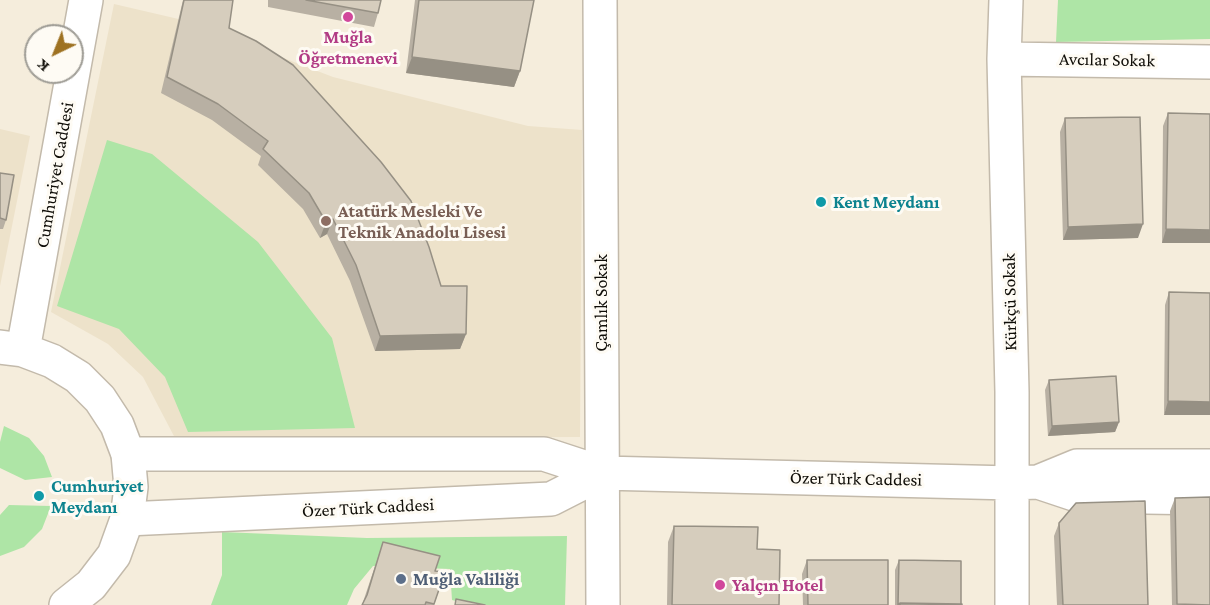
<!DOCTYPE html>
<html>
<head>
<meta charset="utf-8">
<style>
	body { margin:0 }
	#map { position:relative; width:1210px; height:605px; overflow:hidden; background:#f5eddc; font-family:"Crimson Pro",serif }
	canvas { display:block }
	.north { position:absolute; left:24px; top:24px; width:60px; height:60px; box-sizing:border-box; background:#fefbf4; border:2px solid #9e9c95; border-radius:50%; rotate:223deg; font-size:16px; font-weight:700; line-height:24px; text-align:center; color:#0f0d07 }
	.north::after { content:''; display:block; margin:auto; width:21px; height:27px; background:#9e7222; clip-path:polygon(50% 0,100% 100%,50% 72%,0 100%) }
</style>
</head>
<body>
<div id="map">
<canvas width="1210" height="605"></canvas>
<div class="north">K</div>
</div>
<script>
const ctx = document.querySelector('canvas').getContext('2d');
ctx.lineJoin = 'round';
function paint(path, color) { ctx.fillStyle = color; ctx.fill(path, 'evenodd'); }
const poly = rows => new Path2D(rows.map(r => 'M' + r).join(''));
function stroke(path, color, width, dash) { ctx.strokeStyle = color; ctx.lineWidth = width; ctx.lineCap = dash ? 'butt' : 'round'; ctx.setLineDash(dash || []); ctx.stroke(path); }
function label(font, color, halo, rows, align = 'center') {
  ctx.font = font + ' "Crimson Pro",serif'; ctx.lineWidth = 6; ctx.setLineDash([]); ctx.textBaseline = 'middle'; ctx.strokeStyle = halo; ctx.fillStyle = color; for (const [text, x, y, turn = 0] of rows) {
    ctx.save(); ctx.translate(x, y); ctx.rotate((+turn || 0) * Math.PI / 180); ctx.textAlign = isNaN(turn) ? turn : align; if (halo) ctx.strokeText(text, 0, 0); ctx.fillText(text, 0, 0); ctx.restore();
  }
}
paint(poly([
	[114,4,187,21,333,77,528,126,582,130,580,437,175,438,143,377,108,344,51,312],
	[0,129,30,136,0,286]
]), '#ede2ca');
paint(poly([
	[1058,0,1210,0,1210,39,1056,42],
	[107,140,152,154,258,242,332,338,355,428,188,432,165,377,119,329,57,306],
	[4,426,29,438,44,456,52,477,25,480,0,468,0,442],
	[9,505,51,506,42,529,24,547,0,556,0,515],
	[222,532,367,538,567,536,565,605,471,605,452,600,450,569,373,566,354,589,347,605,211,605,222,575]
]), '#aee5a6');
const minor = poly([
	[600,0,603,605],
	[1006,0,1004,59,1012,392,1012,605],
	[1004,59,1210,62],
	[128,454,544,454,602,473,1012,483,1038,482,1077,466,1210,466],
	[1038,482,1080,496,1210,498],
	[127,519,551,499,602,473]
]);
const major = poly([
	[0,347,23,350,52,361,78,377,100,399,117,425,128,454,131,487,127,519,114,555,91,585,66,605],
	[23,350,86,0]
]);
stroke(minor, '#c3baab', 36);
stroke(major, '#c3baab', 36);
stroke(minor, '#fff', 33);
stroke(major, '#fff', 33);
paint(poly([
	[183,0,233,0,229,28,441,286,466,334,460,349,375,351,350,281,327,234,320,238,303,209,258,165,261,156,212,120,161,93],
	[268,0,381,0,378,13,374,27,268,7],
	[415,0,534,0,520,71,514,87,406,73],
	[1168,113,1210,114,1210,243,1162,243,1163,126],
	[1065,118,1138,238,1063,240,1060,132],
	[0,173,6,220,3,229,0,229],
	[1169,292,1210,293,1164,415,1165,305],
	[1049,380,1119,422,1115,432,1048,436,1045,390],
	[1175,498,1210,605,1172,605,1170,511],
	[1059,523,1148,605,1057,605,1054,536],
	[674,526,757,549,779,605,667,605,668,542],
	[383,542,435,571,445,572,434,605,362,605],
	[807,560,888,605,803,605,802,574],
	[899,560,961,604,962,605,895,605,895,570]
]), '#b8b0a3');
paint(poly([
	[412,57,520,71,514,87,406,73],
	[333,219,327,234,320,238,326,222],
	[1143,224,1138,238,1063,240,1068,227],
	[1166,229,1210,230,1210,243,1162,243],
	[466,334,460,349,375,351,380,336],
	[1168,401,1210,402,1210,415,1164,415],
	[1119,422,1115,432,1048,436,1052,426]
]), '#969084');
const building = poly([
	[184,0,233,0,229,28,256,41,293,65,381,162,411,201,429,247,441,286,467,286,466,334,380,336,356,265,333,219,326,222,309,193,263,149,268,141,218,104,167,77,184,0],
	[306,0,381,0,378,13,306,0],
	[419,0,534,0,520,71,412,57,419,0],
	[1168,113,1210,114,1210,230,1166,229,1168,113],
	[1140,117,1143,224,1068,227,1065,118,1140,117],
	[0,173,14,175,6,220,0,218,0,173],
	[1169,292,1210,293,1210,402,1168,401,1169,292],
	[1116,376,1119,422,1052,426,1049,380,1116,376],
	[1210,497,1210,605,1177,604,1175,498,1210,497],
	[1145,501,1148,605,1063,605,1059,523,1076,503,1145,501],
	[674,526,758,527,757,549,780,550,779,605,672,605,674,526],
	[383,542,440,556,435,571,445,572,434,604,426,602,425,605,362,605,367,595,383,542],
	[807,560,888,560,888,605,808,605,807,560],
	[899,560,961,561,961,604,900,603,898,605,899,560],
	[456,599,485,605,455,605,456,599],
	[900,603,962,604,962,605,900,605,900,603]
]);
paint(building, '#d6cdbd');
stroke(building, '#969084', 1.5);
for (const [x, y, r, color] of [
	[348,17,6,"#d1479c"],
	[821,202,6,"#0f9aa8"],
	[326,221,6,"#8d6e63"],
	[39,496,6,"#0f9aa8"],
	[401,579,6,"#5c6f8a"],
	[720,585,6,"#d1479c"]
]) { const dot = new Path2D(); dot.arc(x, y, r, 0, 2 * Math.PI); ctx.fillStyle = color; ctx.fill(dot); stroke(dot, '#fefbf4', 2); }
label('bold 18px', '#b23c85', '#fefbf4', [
	["Muğla",348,37],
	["Öğretmenevi",348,58],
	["Yalçın Hotel",732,585,"left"]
]);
label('18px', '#0f0d07', '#fefbf4', [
	["Avcılar Sokak",1107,60,1],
	["Cumhuriyet Caddesi",55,175,-80],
	["Kürkçü Sokak",1010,302,-91],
	["Çamlık Sokak",601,303,-90],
	["Özer Türk Caddesi",856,479,1],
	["Özer Türk Caddesi",368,508,-3]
]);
label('bold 18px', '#0d838f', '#fefbf4', [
	["Kent Meydanı",833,202],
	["Cumhuriyet",51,486],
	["Meydanı",51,507]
], 'left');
label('bold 18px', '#785e54', '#fefbf4', [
	["Atatürk Mesleki Ve",338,211],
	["Teknik Anadolu Lisesi",338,232]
], 'left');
label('bold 18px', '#4e5e75', '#fefbf4', [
	["Muğla Valiliği",413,579]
], 'left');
</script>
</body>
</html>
